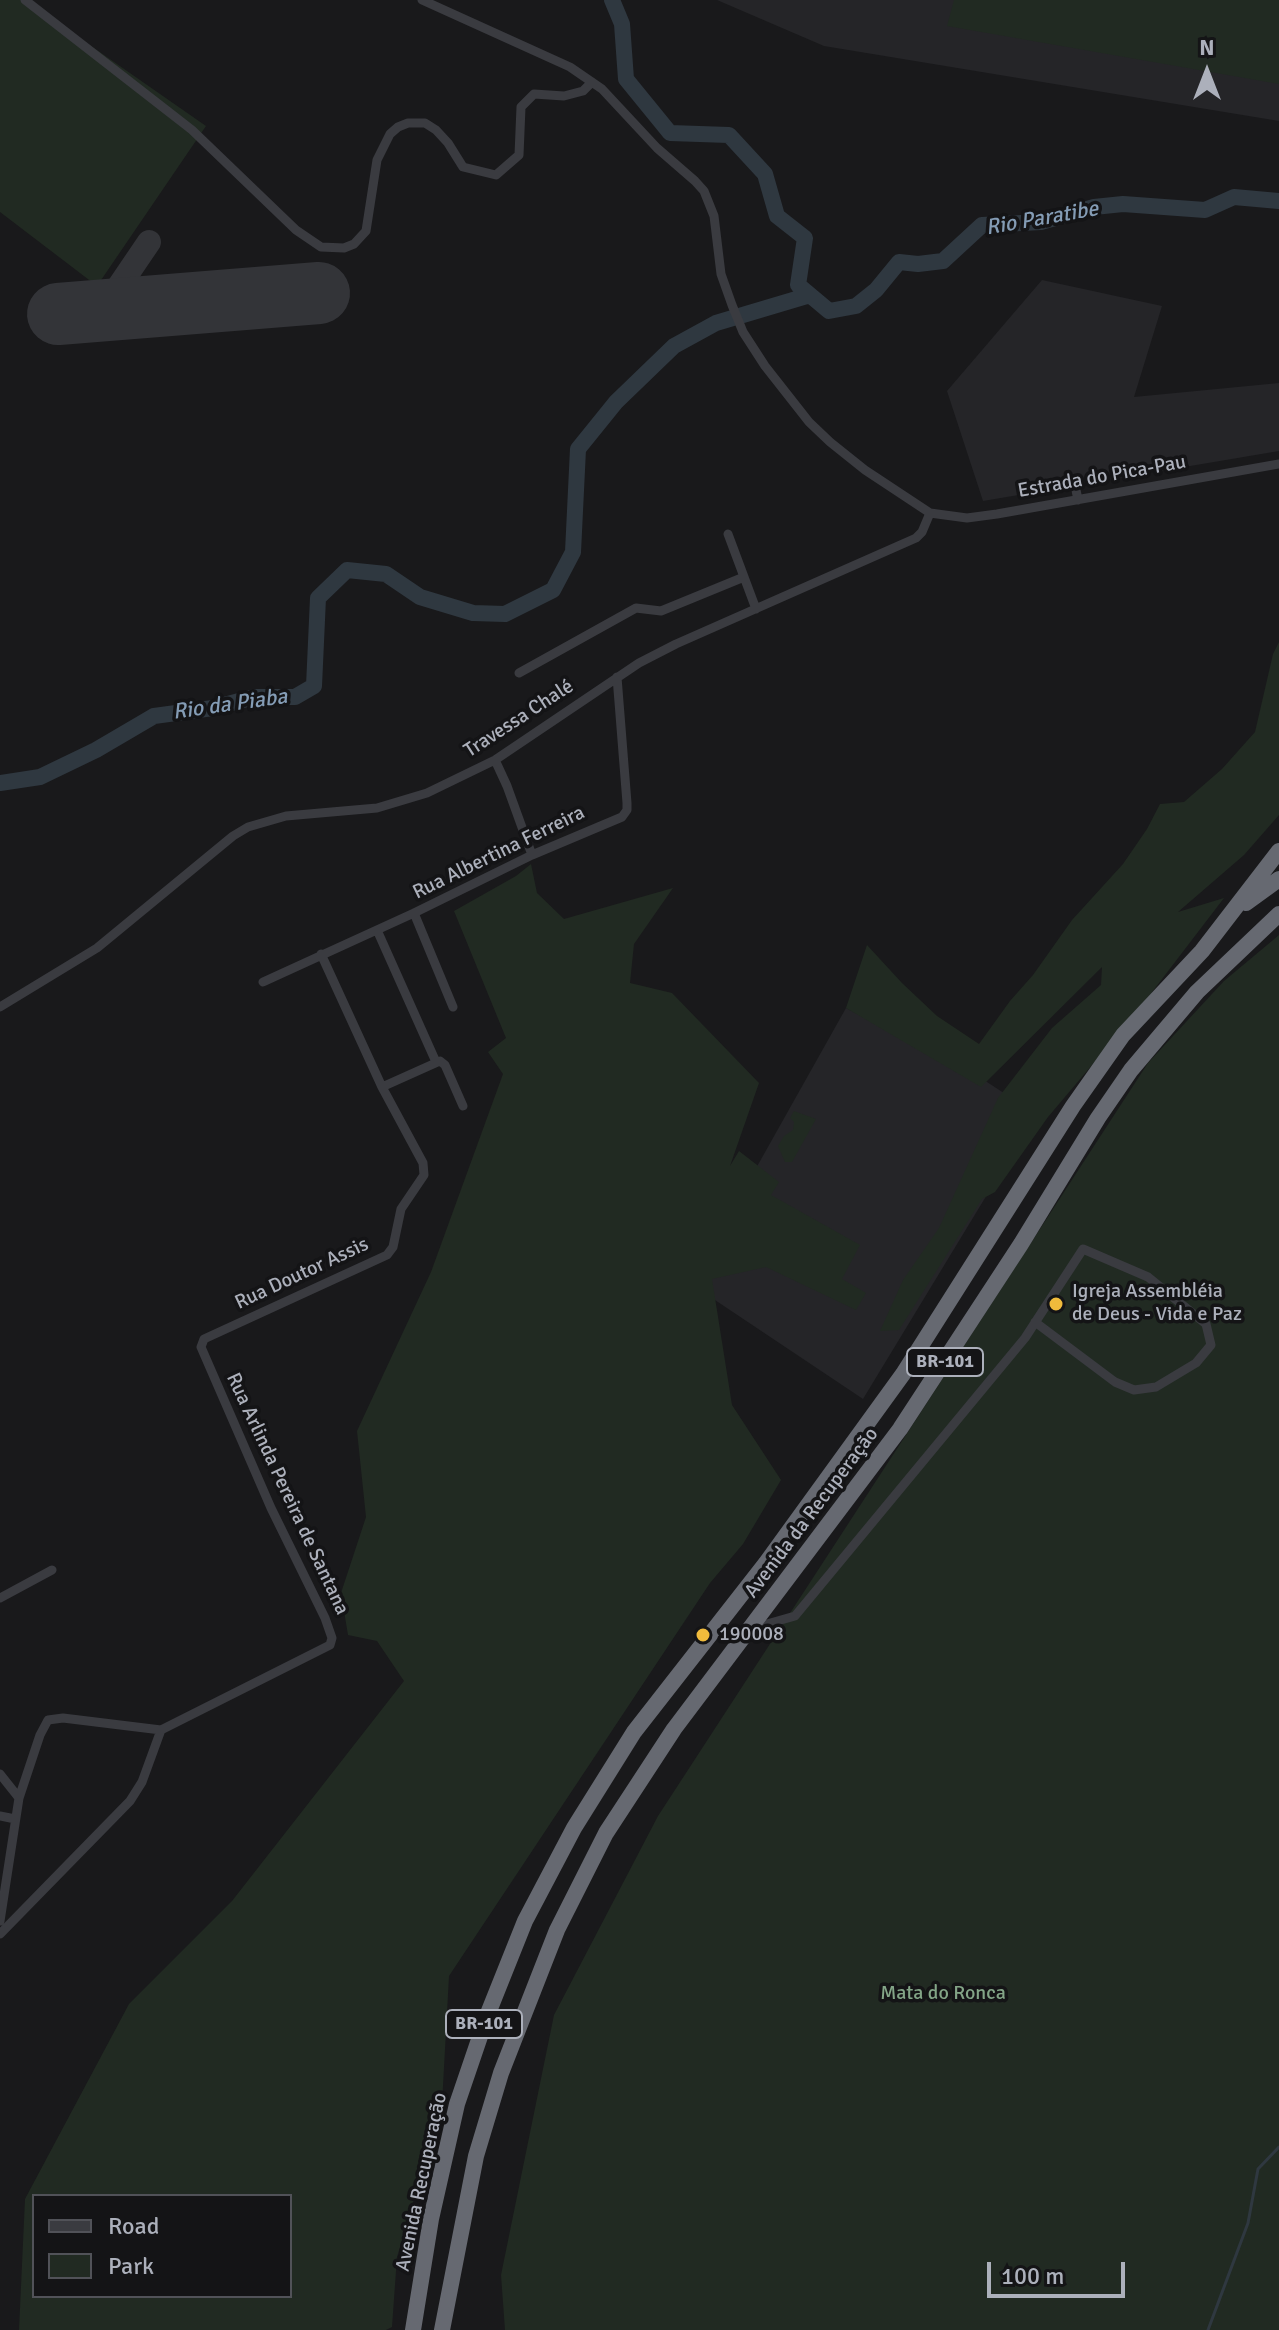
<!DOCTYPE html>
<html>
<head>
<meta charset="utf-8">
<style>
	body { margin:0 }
	#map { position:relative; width:1279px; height:2330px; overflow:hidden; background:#19191b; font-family:Signika,sans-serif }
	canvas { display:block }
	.legend { position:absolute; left:32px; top:2194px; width:260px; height:104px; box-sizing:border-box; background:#141416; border:2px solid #515258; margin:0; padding:10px 14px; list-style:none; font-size:24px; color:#acb0bb }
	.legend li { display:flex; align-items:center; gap:16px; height:40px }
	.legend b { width:40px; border:2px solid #515258 }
	.north { position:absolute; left:1167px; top:32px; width:80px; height:80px; -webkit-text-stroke:6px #141416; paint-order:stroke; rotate:0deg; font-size:22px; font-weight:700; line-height:32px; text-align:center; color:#acb0bb }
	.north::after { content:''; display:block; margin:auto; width:28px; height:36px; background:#acb0bb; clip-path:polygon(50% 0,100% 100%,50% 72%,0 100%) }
	.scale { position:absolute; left:987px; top:2262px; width:138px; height:36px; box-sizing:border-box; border:4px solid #acb0bb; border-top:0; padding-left:10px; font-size:24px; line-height:28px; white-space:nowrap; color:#acb0bb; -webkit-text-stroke:6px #141416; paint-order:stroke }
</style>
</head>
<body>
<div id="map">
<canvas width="1279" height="2330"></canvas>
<ul class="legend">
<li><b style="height:10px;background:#3a3b40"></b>Road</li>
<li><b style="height:22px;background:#212a22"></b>Park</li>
</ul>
<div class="north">N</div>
<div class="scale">100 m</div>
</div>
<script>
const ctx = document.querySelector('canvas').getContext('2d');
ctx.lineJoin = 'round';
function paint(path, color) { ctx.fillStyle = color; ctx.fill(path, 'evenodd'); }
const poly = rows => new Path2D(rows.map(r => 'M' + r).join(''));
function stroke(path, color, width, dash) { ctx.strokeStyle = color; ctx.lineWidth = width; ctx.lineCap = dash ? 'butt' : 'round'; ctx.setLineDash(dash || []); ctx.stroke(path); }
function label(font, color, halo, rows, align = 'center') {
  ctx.font = font + ' Signika,sans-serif'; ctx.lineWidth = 7; ctx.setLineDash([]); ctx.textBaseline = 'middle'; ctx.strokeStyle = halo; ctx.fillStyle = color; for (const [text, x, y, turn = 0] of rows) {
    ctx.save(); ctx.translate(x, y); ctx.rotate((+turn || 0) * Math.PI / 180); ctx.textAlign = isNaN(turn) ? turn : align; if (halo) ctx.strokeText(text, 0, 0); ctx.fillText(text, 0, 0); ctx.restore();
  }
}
paint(poly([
	[717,0,1279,0,1279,121,824,46],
	[1042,280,1162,306,1134,397,1279,383,1279,451,983,501,947,391],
	[846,1008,987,1082,1036,1114,863,1399,691,1284]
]), '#252528');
paint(poly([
	[0,0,25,0,206,126,97,286,0,212],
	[954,0,1279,0,1279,84,947,26],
	[1279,642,1279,815,1244,855,1178,912,1224,898,1136,1013,1048,1117,995,1192,982,1199,899,1330,880,1331,903,1280,939,1228,998,1098,1052,1028,1101,985,1102,967,981,1087,846,1008,867,945,902,983,937,1016,979,1044,1010,1001,1033,975,1072,920,1123,864,1147,829,1160,804,1184,802,1222,769,1255,732,1273,654],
	[531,864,537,893,564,919,673,888,634,944,630,983,672,993,759,1083,730,1166,739,1151,779,1182,771,1195,860,1245,842,1279,866,1293,856,1310,766,1267,712,1279,732,1405,781,1480,743,1544,710,1583,449,1976,442,2104,397,2257,392,2327,386,2330,19,2330,25,2199,129,2004,232,1901,404,1681,377,1641,348,1635,341,1593,366,1517,357,1431,431,1272,503,1074,488,1052,506,1038,454,911,516,876],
	[34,2196,290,2196,290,2296,34,2296],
	[1279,935,1279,2330,505,2330,501,2275,554,2015,658,1816,1148,1063,1224,981],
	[794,1111,816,1119,792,1162,785,1162,778,1146,784,1136,793,1130,794,1122,790,1118]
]), '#212a22');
stroke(poly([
	[1208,2330,1248,2223,1258,2169,1279,2147]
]), '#2f3840', 3);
stroke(poly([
	[612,0,622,24,626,79,670,133,729,135,765,174,777,216,805,238,798,285,829,311,856,306,876,290,899,262,918,264,943,261,982,225,1041,222,1094,207,1123,204,1205,210,1234,197,1279,201],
	[0,783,40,777,96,750,154,716,213,708,254,697,295,697,314,686,318,598,347,570,386,574,420,597,473,613,505,614,553,590,573,552,578,449,616,402,674,346,716,323,810,295]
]), '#2f3840', 16);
stroke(poly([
	[112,309,111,298,149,242]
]), '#333438', 24);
stroke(poly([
	[58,314,319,293]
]), '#333438', 62);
stroke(poly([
	[25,0,192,130,296,230,321,247,344,248,354,244,366,231,377,160,390,134,398,127,408,123,425,123,436,130,448,143,463,167,496,175,519,155,521,107,534,94,564,96,583,91,592,82],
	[422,0,570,67,602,89,657,148,695,181,704,191,714,216,721,274,732,305,743,332,765,366,809,422,830,442,865,470,930,513,967,518,997,514,1279,464],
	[1074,480,1078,500],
	[728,534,756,609],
	[519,673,636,608,661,611,744,577],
	[495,760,507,786,532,855],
	[414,913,453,1007],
	[377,930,436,1062],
	[263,982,414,913,532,855,622,817,627,810,627,803,617,677],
	[0,1007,97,948,233,836,248,827,286,816,377,808,427,793,495,760,639,663,676,644,916,538,922,532,930,513],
	[382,1087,440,1061,445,1065,463,1106],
	[0,1598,52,1570],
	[753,1628,795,1616,1025,1338,1083,1249,1148,1277,1206,1324,1211,1345,1196,1363,1156,1387,1134,1390,1115,1382,1035,1322],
	[0,1774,19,1798],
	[0,1816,15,1819],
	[0,1921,19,1798,40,1735,48,1720,63,1718,161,1730,330,1645,332,1638,325,1618,271,1508,201,1347,204,1339,387,1255,393,1247,401,1209,424,1175,423,1163,382,1087,321,954],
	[0,1934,130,1801,142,1782,161,1730]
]), '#3a3b40', 9);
stroke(poly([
	[1246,903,1279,879],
	[413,2330,431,2219,457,2104,487,2016,525,1921,574,1828,634,1732,766,1563,903,1374,1073,1106,1123,1035,1202,951,1279,851],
	[442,2330,476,2156,501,2073,557,1930,606,1833,674,1729,900,1429,1021,1244,1098,1118,1131,1070,1197,992,1279,914]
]), '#666971', 16);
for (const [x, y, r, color] of [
	[1056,1304,8,"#f0bb3c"],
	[703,1635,8,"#f0bb3c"]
]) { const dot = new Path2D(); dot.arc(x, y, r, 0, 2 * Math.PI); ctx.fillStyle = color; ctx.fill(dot); stroke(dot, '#141416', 3); }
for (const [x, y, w] of [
	[945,1362,76],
	[484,2024,76]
]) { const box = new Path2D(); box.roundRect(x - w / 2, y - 14, w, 28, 6); ctx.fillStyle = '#141416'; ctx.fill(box); stroke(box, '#acb0bb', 2); }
label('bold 18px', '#acb0bb', null, [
	["BR-101",945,1362],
	["BR-101",484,2024]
]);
label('20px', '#acb0bb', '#141416', [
	["Estrada do Pica-Pau",1102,477,-10],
	["Travessa Chalé",519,719,-33],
	["Rua Albertina Ferreira",499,853,-26],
	["Rua Doutor Assis",302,1274,-25],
	["Rua Arlinda Pereira de Santana",287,1494,65],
	["Avenida da Recuperação",812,1513,-53],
	["Avenida Recuperação",422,2182,-78]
]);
label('20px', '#acb0bb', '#141416', [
	["Igreja Assembléia",1072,1292],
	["de Deus - Vida e Paz",1072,1315],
	["190008",719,1635]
], 'left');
label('20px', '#83a587', '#141416', [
	["Mata do Ronca",943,1994]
]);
label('italic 22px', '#849cb5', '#141416', [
	["Rio Paratibe",1042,219,-10],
	["Rio da Piaba",230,705,-8]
]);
</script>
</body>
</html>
